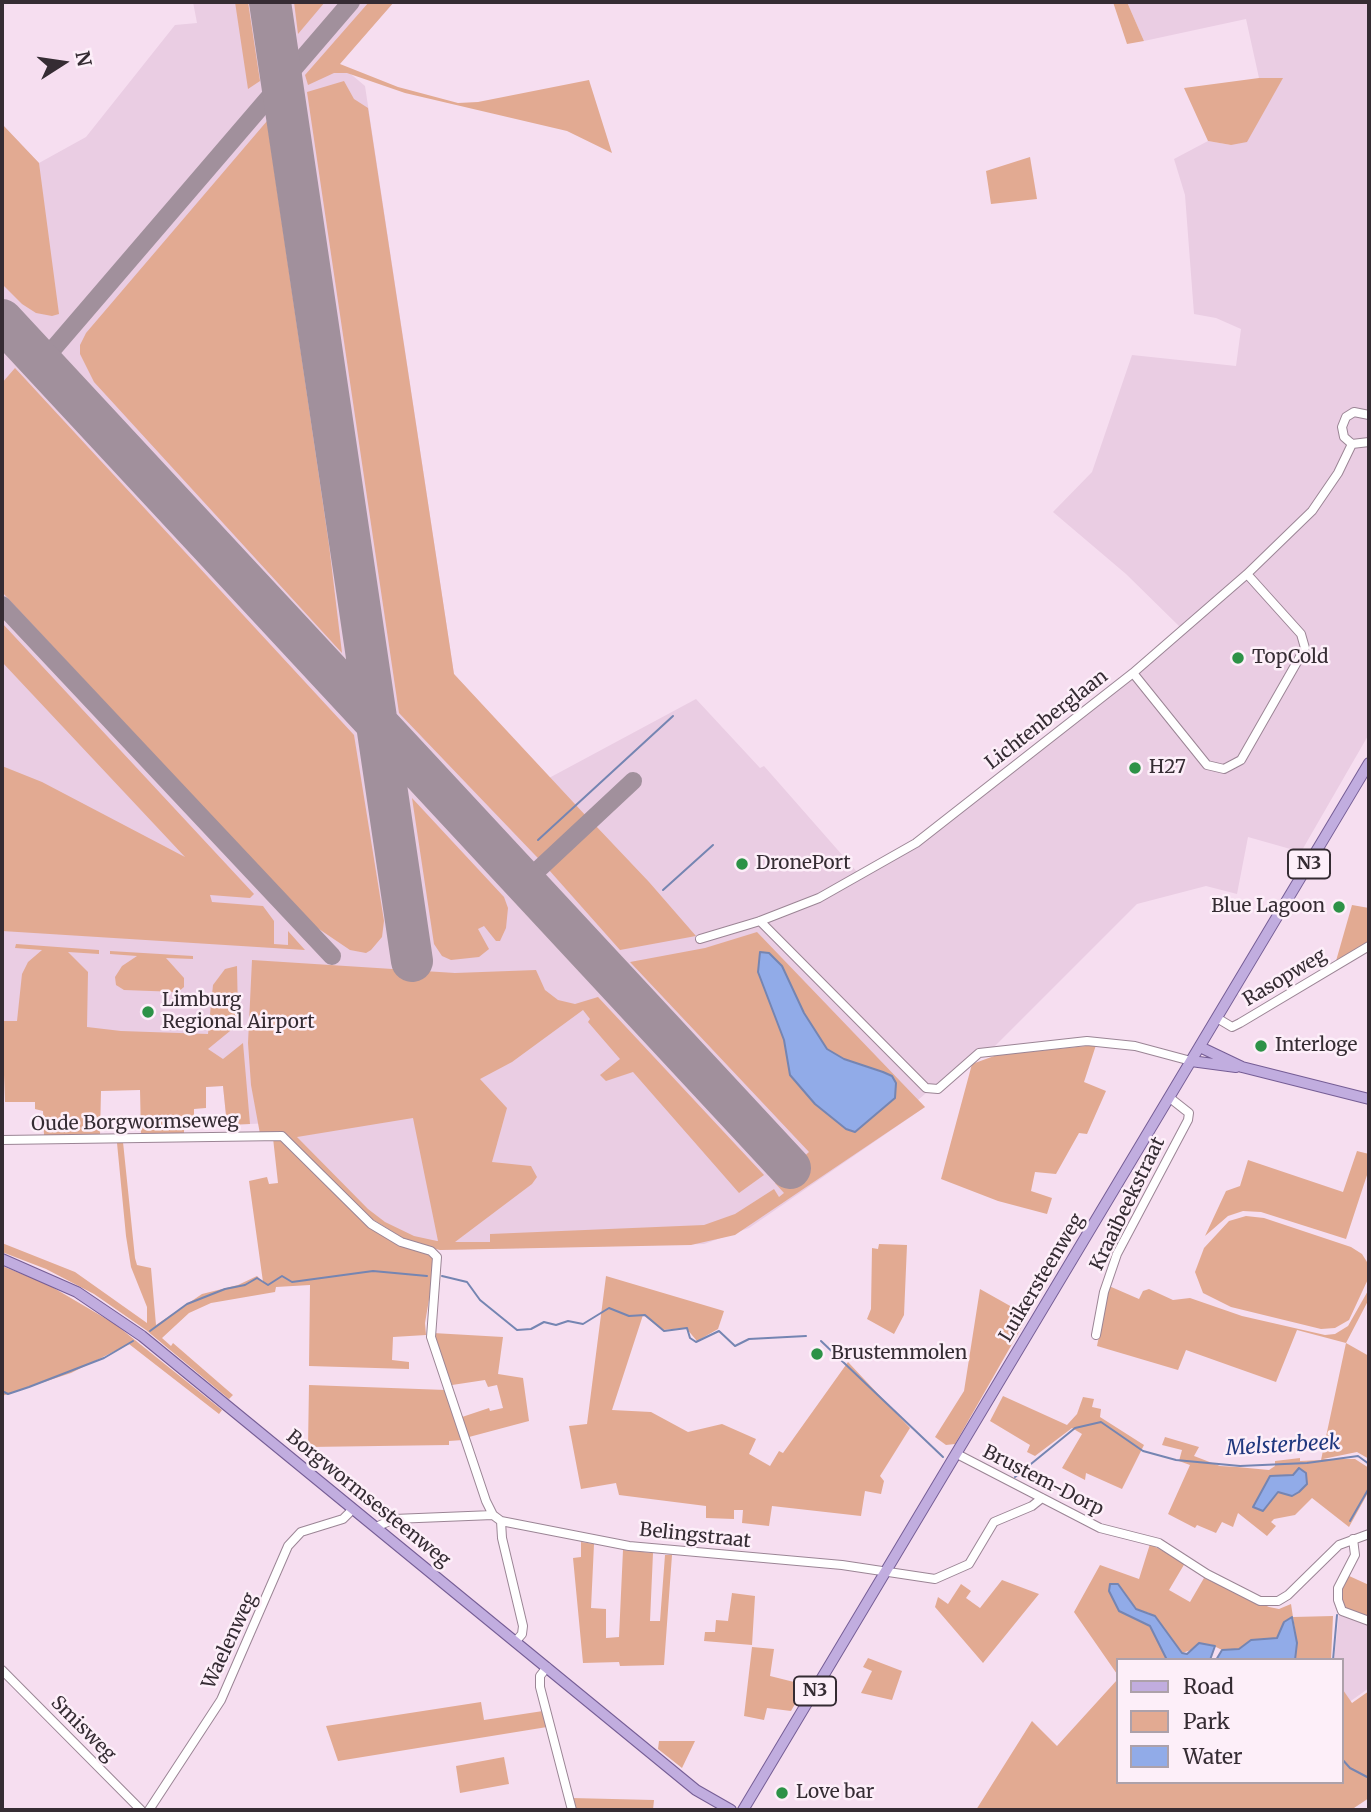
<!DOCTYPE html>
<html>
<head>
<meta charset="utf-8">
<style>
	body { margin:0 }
	#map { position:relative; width:1371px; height:1812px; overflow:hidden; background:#f6def0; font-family:Merriweather,serif }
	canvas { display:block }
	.frame { position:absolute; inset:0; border:4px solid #352c33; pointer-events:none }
	.legend { position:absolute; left:1116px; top:1658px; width:228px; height:126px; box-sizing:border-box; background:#fdeff9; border:2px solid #ada1aa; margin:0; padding:9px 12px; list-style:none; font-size:21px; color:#352c33 }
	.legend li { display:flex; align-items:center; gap:14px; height:35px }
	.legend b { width:35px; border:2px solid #ada1aa }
	.north { position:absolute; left:28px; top:28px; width:70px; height:70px; -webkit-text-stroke:5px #fdeff9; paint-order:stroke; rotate:78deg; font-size:19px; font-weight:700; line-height:28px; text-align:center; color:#352c33 }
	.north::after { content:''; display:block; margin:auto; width:24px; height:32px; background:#352c33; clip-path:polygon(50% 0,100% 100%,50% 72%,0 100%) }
</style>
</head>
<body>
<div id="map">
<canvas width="1371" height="1812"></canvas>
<div class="frame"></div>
<ul class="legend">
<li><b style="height:9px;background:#c1addf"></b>Road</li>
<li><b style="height:19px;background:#e2aa92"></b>Park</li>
<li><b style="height:19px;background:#91abe8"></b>Water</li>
</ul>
<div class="north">N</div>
</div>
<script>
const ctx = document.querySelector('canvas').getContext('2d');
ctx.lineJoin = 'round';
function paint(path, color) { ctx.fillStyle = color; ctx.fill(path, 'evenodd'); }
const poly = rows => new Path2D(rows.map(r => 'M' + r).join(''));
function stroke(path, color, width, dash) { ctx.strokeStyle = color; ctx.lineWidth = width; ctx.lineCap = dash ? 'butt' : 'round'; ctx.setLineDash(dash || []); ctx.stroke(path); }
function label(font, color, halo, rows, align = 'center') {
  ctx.font = font + ' Merriweather,serif'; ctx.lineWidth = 5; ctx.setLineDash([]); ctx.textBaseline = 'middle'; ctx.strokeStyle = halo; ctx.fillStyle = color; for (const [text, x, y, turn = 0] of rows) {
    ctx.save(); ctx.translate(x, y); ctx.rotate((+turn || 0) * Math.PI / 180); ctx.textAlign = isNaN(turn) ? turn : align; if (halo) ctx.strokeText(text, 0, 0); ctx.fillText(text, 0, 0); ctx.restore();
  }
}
paint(poly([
	[193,2,394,2,339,64,365,86,454,674,549,778,696,699,760,768,764,766,858,873,912,842,1114,684,1180,627,1126,574,1053,512,1092,472,1132,355,1236,366,1241,329,1216,318,1194,314,1185,195,1174,159,1208,141,1231,145,1282,78,1259,78,1246,19,1144,41,1127,2,1369,2,1369,734,1301,852,1248,837,1237,894,1206,886,1137,904,993,1048,976,1050,918,1100,925,1107,749,1228,704,1244,440,1250,395,1235,273,1123,227,1125,223,1086,96,1091,97,1048,2,1042,2,124,39,163,86,137,175,25,197,23],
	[1339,1614,1369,1625,1369,1688,1341,1708,1341,1660,1334,1660]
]), '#eacde3');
paint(poly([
	[235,2,248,2,260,81,248,89],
	[294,2,325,2,298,34],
	[369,2,394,2,340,64,398,87,458,103,478,102,589,80,612,153,567,131,405,93,347,73,334,73,308,85,305,75],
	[1113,2,1127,2,1144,41,1127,44],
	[1259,78,1283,78,1247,142,1231,145,1208,141,1184,88],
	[344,81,354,99,368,108,454,674,587,817,544,857,539,859,534,854,399,713,307,92],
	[267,121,329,545,342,653,94,382,80,354,80,345,86,333],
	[2,124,39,163,59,314,52,316,36,313,22,304,2,284],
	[1030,157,1037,199,991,204,986,171],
	[15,368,354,735,384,921,382,937,371,950,366,953,350,950,313,925,2,592,2,383],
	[2,623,254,894,250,898,210,895,212,902,263,906,274,921,274,944,288,945,288,931,305,950,2,931,2,766,42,782,185,857,2,662],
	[412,798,504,897,508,908,506,928,500,941,496,941,484,926,478,929,489,949,479,957,451,960,442,956,434,944],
	[595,825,649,882,696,936,620,950,549,870],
	[1352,905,1369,908,1369,945,1336,961],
	[757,932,925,1107,735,1235,691,1245,440,1250,411,1243,364,1214,281,1131,260,1134,251,1085,248,1043,252,960,455,973,536,970,545,990,558,1000,575,1004,598,997,764,1175,739,1193,633,1072,606,1081,600,1075,620,1059,588,1022,590,1019,583,1010,512,1062,480,1079,507,1108,492,1162,531,1166,537,1177,532,1184,455,1242,490,1242,490,1234,704,1225,735,1214,774,1189,779,1197,784,1193,775,1183,809,1152,630,962,705,948],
	[413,1118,438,1241,437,1241,414,1236,385,1222,368,1209,297,1137],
	[16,944,99,950,99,954,68,952,88,972,87,1027,121,1031,208,1034,213,985,225,969,237,966,238,1016,230,1031,208,1049,223,1059,243,1043,250,1124,227,1125,223,1086,206,1087,206,1108,194,1109,194,1116,184,1116,184,1134,141,1135,140,1090,101,1091,100,1135,44,1135,43,1111,35,1109,35,1102,5,1102,2,1021,17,1021,22,974,28,962,42,950,15,948],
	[110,951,193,956,193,959,166,958,184,978,184,987,178,992,124,990,116,985,115,977,122,966,137,956,110,954],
	[1096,1045,1084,1082,1106,1091,1087,1134,1079,1133,1056,1174,1035,1172,1031,1191,1052,1198,1047,1214,998,1201,941,1179,972,1064,997,1055],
	[273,1138,279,1138,365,1223,433,1254,434,1270,425,1323,426,1335,393,1337,392,1360,409,1362,409,1369,309,1366,310,1285,276,1287,275,1292,211,1303,189,1313,162,1338,171,1346,173,1343,233,1395,229,1399,146,1330,94,1294,46,1269,2,1252,2,1243,75,1272,147,1323,147,1307,131,1267,126,1236,117,1143,123,1142,135,1258,137,1265,151,1268,156,1325,202,1294,238,1285,257,1276,263,1282,249,1181,267,1177,269,1184,278,1183],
	[1357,1151,1369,1154,1369,1169,1346,1239,1261,1212,1243,1211,1228,1216,1205,1236,1226,1191,1240,1186,1248,1160,1343,1192],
	[1246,1216,1264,1218,1351,1247,1362,1254,1367,1262,1369,1277,1349,1320,1335,1328,1321,1329,1231,1307,1203,1293,1195,1272,1204,1248,1229,1221],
	[879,1244,907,1245,904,1315,894,1334,867,1319,871,1309,872,1248,878,1249],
	[2,1266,47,1284,115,1324,222,1410,219,1414,129,1344,71,1373,2,1396],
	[606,1276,724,1311,718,1329,697,1341,686,1328,662,1330,643,1315,612,1410,651,1412,688,1432,722,1424,756,1439,749,1454,770,1466,779,1451,783,1453,848,1362,910,1428,880,1476,884,1481,881,1494,865,1491,861,1516,772,1506,769,1526,742,1523,743,1510,734,1510,734,1519,706,1518,706,1506,619,1495,616,1483,581,1489,569,1426,587,1424],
	[1109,1286,1139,1299,1143,1291,1149,1289,1173,1300,1190,1298,1242,1316,1325,1335,1335,1334,1348,1326,1369,1289,1369,1299,1346,1343,1369,1356,1369,1459,1357,1452,1323,1459,1355,1459,1369,1468,1369,1491,1349,1527,1312,1498,1295,1515,1274,1519,1271,1522,1276,1526,1267,1536,1238,1513,1233,1527,1222,1522,1216,1533,1197,1525,1195,1528,1168,1514,1190,1465,1179,1461,1182,1450,1162,1445,1165,1437,1199,1447,1194,1456,1220,1466,1237,1467,1269,1470,1275,1466,1275,1461,1300,1458,1300,1461,1321,1460,1346,1343,1297,1330,1276,1382,1186,1350,1178,1370,1097,1346],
	[980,1289,1028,1316,955,1444,946,1445,935,1437,964,1391],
	[433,1333,503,1337,498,1374,523,1378,529,1421,469,1437,462,1417,489,1408,490,1411,503,1408,497,1385,488,1387,485,1380,452,1385],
	[309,1385,446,1390,463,1440,449,1441,449,1445,308,1447],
	[1003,1396,1067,1425,1077,1414,1083,1397,1094,1399,1092,1407,1101,1409,1100,1417,1144,1445,1122,1489,1086,1473,1085,1480,1062,1468,1082,1434,1072,1428,1035,1456,1027,1452,1030,1445,990,1421],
	[581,1542,594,1544,591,1608,606,1609,606,1638,619,1637,623,1550,653,1553,650,1621,660,1621,665,1555,672,1555,664,1665,620,1666,619,1662,583,1663,573,1558,581,1557],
	[1150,1544,1185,1563,1169,1590,1190,1602,1204,1578,1269,1607,1279,1609,1291,1604,1293,1617,1333,1616,1331,1660,1295,1660,1297,1643,1293,1617,1284,1622,1277,1638,1251,1640,1239,1649,1222,1650,1210,1644,1182,1653,1149,1613,1136,1609,1123,1590,1111,1584,1109,1591,1114,1599,1135,1618,1150,1626,1167,1660,1117,1660,1117,1674,1074,1612,1100,1565,1139,1579],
	[1347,1575,1369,1585,1369,1619,1345,1610,1340,1593],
	[1002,1580,1039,1594,983,1663,935,1607,938,1597,948,1604,961,1584,971,1591,966,1598,980,1608],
	[732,1593,755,1596,752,1645,704,1641,705,1632,715,1632,716,1620,728,1621],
	[752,1647,774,1649,770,1676,806,1685,791,1711,767,1708,764,1720,744,1716],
	[868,1658,902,1671,892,1700,861,1693,872,1671,863,1667],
	[1117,1680,1117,1782,1341,1782,1341,1687,1352,1703,1369,1691,1369,1798,1351,1810,976,1810,1032,1721,1057,1746],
	[481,1702,484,1720,543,1711,547,1727,338,1761,326,1726],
	[659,1741,695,1741,682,1768,658,1749],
	[504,1757,509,1784,460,1793,456,1766],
	[571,1798,654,1800,653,1810,574,1810]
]), '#e2aa92');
const water = poly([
	[760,952,769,953,782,966,804,1013,827,1049,844,1059,883,1072,892,1076,896,1083,895,1098,855,1132,846,1129,815,1104,790,1075,784,1040,758,972,760,952],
	[1299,1468,1306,1473,1307,1484,1299,1492,1292,1496,1278,1492,1263,1511,1253,1507,1270,1476,1293,1475,1299,1468],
	[1110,1584,1118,1584,1136,1609,1155,1616,1182,1653,1187,1654,1199,1643,1215,1646,1210,1660,1167,1660,1150,1626,1119,1611,1109,1591,1110,1584],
	[1292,1617,1297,1643,1295,1660,1216,1660,1222,1650,1239,1649,1251,1640,1277,1638,1284,1622,1292,1617]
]);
paint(water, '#91abe8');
stroke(water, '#7585b2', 2);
stroke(poly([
	[538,840,673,716],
	[663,890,713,845],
	[442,1276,467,1282,480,1300,517,1330,531,1329,544,1322,556,1325,568,1321,583,1324,609,1308,629,1316,645,1315,664,1331,687,1328,690,1338,696,1342,719,1331,735,1346,749,1339,806,1336],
	[150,1331,187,1304,225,1289,245,1285,257,1278,268,1285,282,1276,292,1282,373,1271,427,1276],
	[821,1341,943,1457],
	[2,1391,8,1394,29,1387,104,1358,133,1341],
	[1015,1477,1075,1428,1101,1422,1143,1451,1176,1460,1240,1466,1307,1463,1358,1456,1369,1464],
	[1350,1521,1369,1488],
	[1333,1660,1337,1615],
	[1341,1758,1350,1768,1369,1778]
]), '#7585b2', 2);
stroke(poly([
	[41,363,351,2],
	[2,605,332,956],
	[526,881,633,781]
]), '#a1909c', 18);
stroke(poly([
	[270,2,412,961],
	[2,320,790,1168]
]), '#a1909c', 42);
const minor = poly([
	[1369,415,1354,412,1346,417,1342,427,1344,437,1352,444,1369,442],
	[1133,673,1207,765,1224,769,1241,760,1305,648,1301,634,1247,574],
	[760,921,926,1088,938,1089,979,1053,1087,1041,1135,1046,1191,1061],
	[700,939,760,921,819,898,916,843,1133,673,1247,574,1312,511,1338,473,1352,444],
	[1217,1018,1232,1027,1240,1023,1369,946],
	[2,1140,282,1136,371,1224,401,1242,431,1251,437,1257,431,1337,486,1501,493,1515,501,1521,629,1546,842,1565,935,1579,969,1564,994,1522,1032,1506,1042,1498],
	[1096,1335,1104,1292,1117,1254,1188,1120,1189,1113,1170,1098],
	[957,1454,1100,1528,1159,1543,1207,1574,1260,1601,1278,1601,1288,1595,1339,1545,1369,1534],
	[501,1521,502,1538,523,1626,522,1634,515,1642],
	[376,1527,394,1519,493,1515],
	[1353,1539,1355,1555,1338,1588,1338,1600,1342,1611,1369,1621],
	[547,1667,540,1676,540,1687,572,1810],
	[2,1670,141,1810],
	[149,1810,221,1700,288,1546,301,1532,343,1519,353,1509]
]);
const major = poly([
	[1200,1047,1242,1067,1369,1099],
	[1191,1061,1236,1067],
	[2,1259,77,1292,142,1336,696,1790,731,1810],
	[743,1810,1369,763]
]);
stroke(minor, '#9b8595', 10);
stroke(major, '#755d95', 12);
stroke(minor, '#fff', 8);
stroke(major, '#c1addf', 10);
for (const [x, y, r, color] of [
	[1238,658,7,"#2d9247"],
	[1135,768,7,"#2d9247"],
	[742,864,7,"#2d9247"],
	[1339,907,7,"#2d9247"],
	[148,1012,7,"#2d9247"],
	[1261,1046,7,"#2d9247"],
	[817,1354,7,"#2d9247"],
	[782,1793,7,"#2d9247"]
]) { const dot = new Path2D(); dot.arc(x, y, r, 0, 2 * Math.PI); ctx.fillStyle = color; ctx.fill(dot); stroke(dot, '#fdeff9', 2.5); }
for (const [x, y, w] of [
	[1309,864,42],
	[815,1691,42]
]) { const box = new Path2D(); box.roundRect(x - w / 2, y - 14.5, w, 29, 5); ctx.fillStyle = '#fdeff9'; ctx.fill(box); stroke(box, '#352c33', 2); }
label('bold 18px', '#352c33', null, [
	["N3",1309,864],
	["N3",815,1691]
]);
label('19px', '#352c33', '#fdeff9', [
	["TopCold",1252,658],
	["H27",1149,768],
	["DronePort",756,864],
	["Blue Lagoon",1325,907,"right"],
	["Limburg",162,1001],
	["Regional Airport",162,1023],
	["Interloge",1275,1046],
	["Brustemmolen",831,1354],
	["Love bar",796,1793]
], 'left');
label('19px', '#352c33', '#fdeff9', [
	["Lichtenberglaan",1047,720,-38],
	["Rasopweg",1285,978,-31],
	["Oude Borgwormseweg",135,1123,-1],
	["Kraaibeekstraat",1128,1204,-64],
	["Luikersteenweg",1042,1278,-59],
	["Brustem-Dorp",1043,1481,27],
	["Borgwormsesteenweg",368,1499,39],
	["Belingstraat",695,1536,6],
	["Waelenweg",230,1641,-65],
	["Smisweg",83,1729,45]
]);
label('italic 21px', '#20387f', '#fdeff9', [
	["Melsterbeek",1283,1446,-3]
]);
</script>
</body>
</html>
